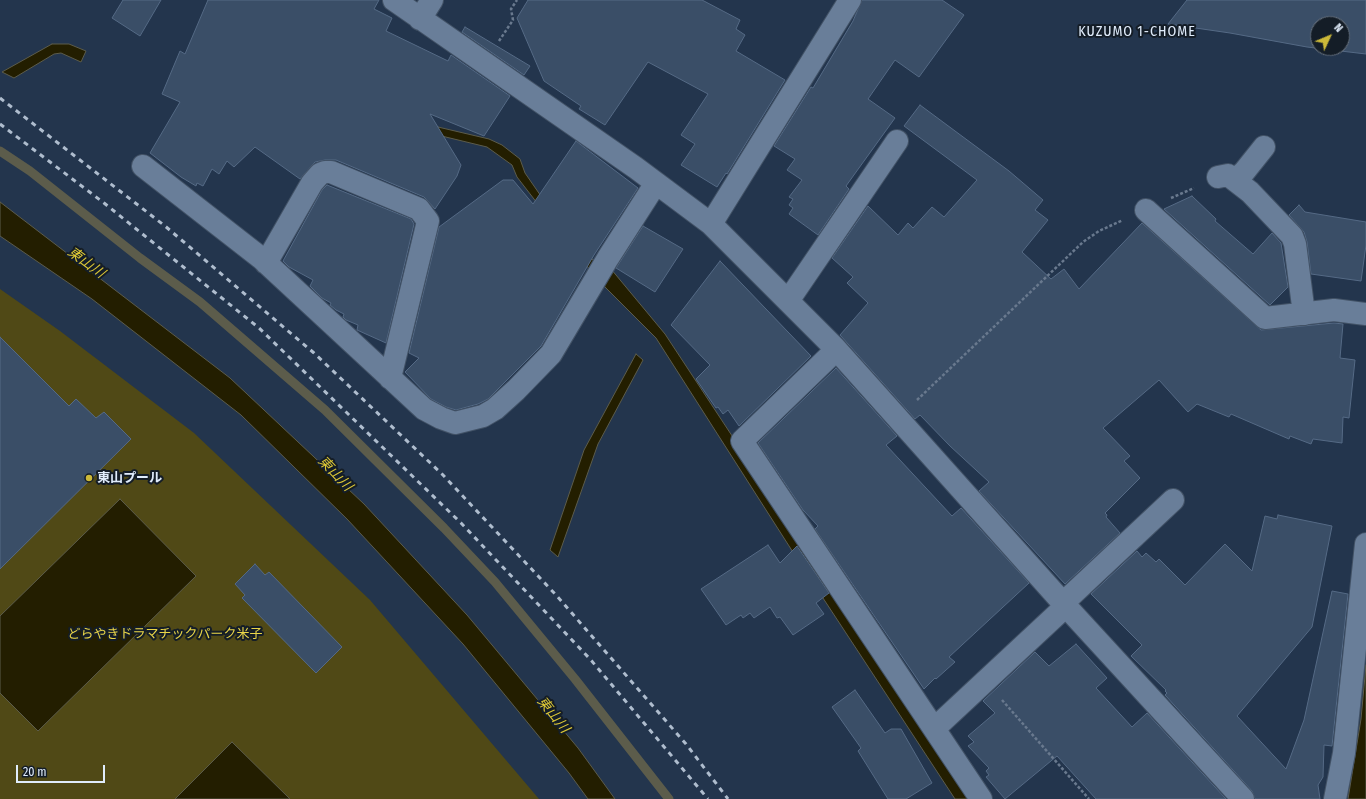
<!DOCTYPE html>
<html>
<head>
<meta charset="utf-8">
<style>
	body { margin:0 }
	#map { position:relative; width:1366px; height:799px; overflow:hidden; background:#23354d; font-family:"Fira Sans Condensed",sans-serif }
	canvas { display:block }
	.north { position:absolute; left:1310px; top:16px; width:40px; height:40px; box-sizing:border-box; background:#141d27; border:1px solid #66707c; border-radius:50%; rotate:46deg; font-size:11px; font-weight:700; line-height:16px; text-align:center; color:#e0ecfb }
	.north::after { content:''; display:block; margin:auto; width:14px; height:18px; background:#ccb939; clip-path:polygon(50% 0,100% 100%,50% 72%,0 100%) }
	.scale { position:absolute; left:16px; top:765px; width:89px; height:18px; box-sizing:border-box; border:2px solid #e0ecfb; border-top:0; padding-left:5px; font-size:12px; line-height:14px; white-space:nowrap; color:#e0ecfb; -webkit-text-stroke:3px #141d27; paint-order:stroke }
</style>
</head>
<body>
<div id="map">
<canvas width="1366" height="799"></canvas>
<div class="north">N</div>
<div class="scale">20 m</div>
</div>
<script>
const ctx = document.querySelector('canvas').getContext('2d');
ctx.lineJoin = 'round';
function paint(path, color) { ctx.fillStyle = color; ctx.fill(path, 'evenodd'); }
const poly = rows => new Path2D(rows.map(r => 'M' + r).join(''));
function stroke(path, color, width, dash) { ctx.strokeStyle = color; ctx.lineWidth = width; ctx.lineCap = dash ? 'butt' : 'round'; ctx.setLineDash(dash || []); ctx.stroke(path); }
function label(font, color, halo, rows, align = 'center') {
  ctx.font = font + ' "Fira Sans Condensed","Noto Sans JP",sans-serif'; ctx.lineWidth = 4; ctx.setLineDash([]); ctx.textBaseline = 'middle'; ctx.strokeStyle = halo; ctx.fillStyle = color; for (const [text, x, y, turn = 0] of rows) {
    ctx.save(); ctx.translate(x, y); ctx.rotate((+turn || 0) * Math.PI / 180); ctx.textAlign = isNaN(turn) ? turn : align; if (halo) ctx.strokeText(text, 0, 0); ctx.fillText(text, 0, 0); ctx.restore();
  }
}
paint(poly([
	[0,289,60,331,194,433,370,600,539,799,0,799]
]), '#504916');
const water = poly([
	[52,44,69,44,86,51,81,62,61,53,54,54,14,78,2,72,52,44],
	[438,127,489,139,502,145,520,159,525,173,572,241,594,261,611,269,665,334,971,799,955,799,798,560,656,338,606,288,578,256,517,177,512,165,487,147,421,131,438,127],
	[0,202,230,378,364,504,467,615,578,748,615,799,588,799,569,773,463,644,347,519,241,415,92,299,0,236,0,202],
	[636,354,643,360,598,444,558,557,550,550,584,450,636,354],
	[120,499,196,576,38,731,0,693,0,616,120,499],
	[1366,665,1366,799,1348,799,1361,719,1366,665],
	[232,742,290,799,175,799,232,742]
]);
paint(water, '#231e00');
stroke(water, '#5c5c4b', 1);
stroke(poly([
	[0,151,30,171,140,258,200,302,325,410,444,528,495,582,575,679,669,799]
]), '#5c5c4b', 9);
const building = poly([
	[123,0,161,0,140,36,112,18,123,0],
	[208,0,379,0,374,9,392,18,386,31,448,61,451,55,510,96,484,136,430,114,461,165,457,176,435,209,424,197,336,160,325,160,315,162,300,179,255,147,234,167,227,161,219,174,212,169,203,186,197,183,196,186,181,177,150,153,180,102,162,94,180,51,185,54,208,0],
	[528,0,702,0,740,20,736,29,745,35,736,51,785,80,727,174,726,173,717,187,681,165,695,144,681,135,708,94,648,62,605,125,579,109,581,106,544,81,517,18,528,0],
	[862,0,942,0,964,15,919,77,895,60,868,99,895,118,846,186,849,189,818,235,789,214,793,208,789,205,793,199,789,197,802,180,787,170,795,159,774,146,811,87,813,88,853,21,862,0],
	[1187,0,1366,0,1366,54,1307,47,1230,33,1168,24,1187,0],
	[1318,24,1342,24,1342,48,1318,48,1318,24],
	[465,27,530,66,524,75,462,32,465,27],
	[920,105,1009,171,1043,200,1035,210,1048,220,1022,252,1051,279,1064,269,1079,289,1142,223,1261,330,1334,323,1343,324,1340,358,1355,360,1349,418,1343,417,1342,443,1313,439,1311,444,1290,436,1289,439,1231,414,1229,417,1197,404,1188,412,1159,380,1103,428,1130,456,1124,461,1140,478,1105,513,1107,515,1106,517,1120,533,1065,584,979,491,989,482,950,446,920,415,915,419,840,335,868,303,847,283,853,277,832,258,868,206,898,235,908,223,913,228,932,207,944,217,977,180,904,126,920,105],
	[576,141,638,188,594,255,541,346,488,399,478,404,456,410,446,407,431,399,405,372,419,358,409,353,439,227,503,180,513,180,533,204,576,141],
	[327,185,411,219,414,224,386,343,357,330,358,325,346,320,343,317,344,314,336,310,330,305,331,303,322,298,310,286,313,280,289,267,283,261,322,190,327,185],
	[1192,196,1216,219,1215,221,1253,254,1272,233,1281,243,1288,287,1270,305,1164,209,1192,196],
	[1299,205,1305,212,1366,222,1366,245,1361,281,1311,274,1307,242,1304,232,1289,215,1299,205],
	[643,226,683,249,655,292,616,268,643,226],
	[720,261,811,356,739,426,728,410,723,414,718,407,716,408,696,379,710,365,671,325,720,261],
	[0,337,69,406,76,399,96,418,104,412,131,439,0,569,0,337],
	[836,368,897,436,886,445,952,516,961,508,1029,583,949,657,955,662,936,679,935,678,924,689,815,529,818,526,803,510,758,443,836,368],
	[1278,515,1332,526,1312,627,1237,716,1286,769,1304,720,1332,591,1348,594,1332,746,1324,745,1323,777,1318,785,1320,799,1255,799,1252,791,1165,695,1167,693,1165,691,1166,690,1131,656,1142,645,1091,594,1137,551,1142,557,1146,553,1156,562,1159,559,1185,585,1225,544,1252,571,1265,516,1277,519,1278,515],
	[768,545,780,563,797,546,829,593,816,603,824,614,793,635,780,617,777,618,770,607,754,618,750,613,743,618,741,615,726,625,701,589,768,545],
	[255,564,265,575,269,572,342,647,316,673,242,598,245,595,235,584,255,564],
	[1076,644,1107,678,1096,688,1132,727,1147,713,1226,799,1096,799,1057,756,1005,799,986,777,989,775,986,771,989,768,968,746,974,742,968,736,995,713,983,701,1035,652,1049,666,1076,644],
	[855,690,885,733,891,729,901,729,932,783,906,799,888,799,858,751,861,748,832,707,855,690]
]);
paint(building, '#3a4e67');
stroke(building, '#556a85', 1);
const minor = poly([
	[394,0,636,168,711,224,835,348,1063,603,1243,799],
	[420,19,432,0],
	[143,166,261,258,424,409,441,418,455,423,483,416,495,409,516,390,551,354,608,258,656,183],
	[1218,177,1228,175,1250,192,1292,236,1295,244,1304,314],
	[1235,180,1244,172,1264,147],
	[1146,210,1265,318,1334,310,1366,314],
	[711,224,850,0],
	[266,263,312,183,320,174,325,172,331,172,419,209,428,221,390,378],
	[788,301,897,141],
	[836,350,742,441,981,799],
	[1063,603,1173,500],
	[935,728,1066,606],
	[1335,799,1344,753,1366,544]
]);
stroke(minor, '#425266', 24);
stroke(poly([
	[499,41,513,20,511,9,517,0],
	[1171,198,1194,188],
	[917,400,1083,242,1099,231,1123,220],
	[1002,700,1089,799]
]), '#69798e', 2.5, [3, 2]);
stroke(minor, '#697e99', 22);
stroke(poly([
	[0,98,165,226,314,353,442,474,556,595,686,744,728,799],
	[0,124,104,203,259,328,461,523,590,659,708,799]
]), '#afbdce', 3, [5, 5]);
for (const [x, y, r, color] of [
	[89,478,4,"#ccb939"]
]) { const dot = new Path2D(); dot.arc(x, y, r, 0, 2 * Math.PI); ctx.fillStyle = color; ctx.fill(dot); stroke(dot, '#141d27', 1.5); }
label('bold 13px', '#e0ecfb', '#141d27', [
	["東山プール",97,478]
], 'left');
label('13px', '#ead648', '#141d27', [
	["どらやきドラマチックパーク米子",165,634]
]);
ctx.letterSpacing = '1px';
label('14px', '#e0ecfb', '#141d27', [
	["KUZUMO 1-CHOME",1137,32]
]);
ctx.letterSpacing = '0px';
label('italic 14px', '#dcc735', '#141d27', [
	["東山川",86,263,36],
	["東山川",335,474,46],
	["東山川",553,715,51]
]);
</script>
</body>
</html>
